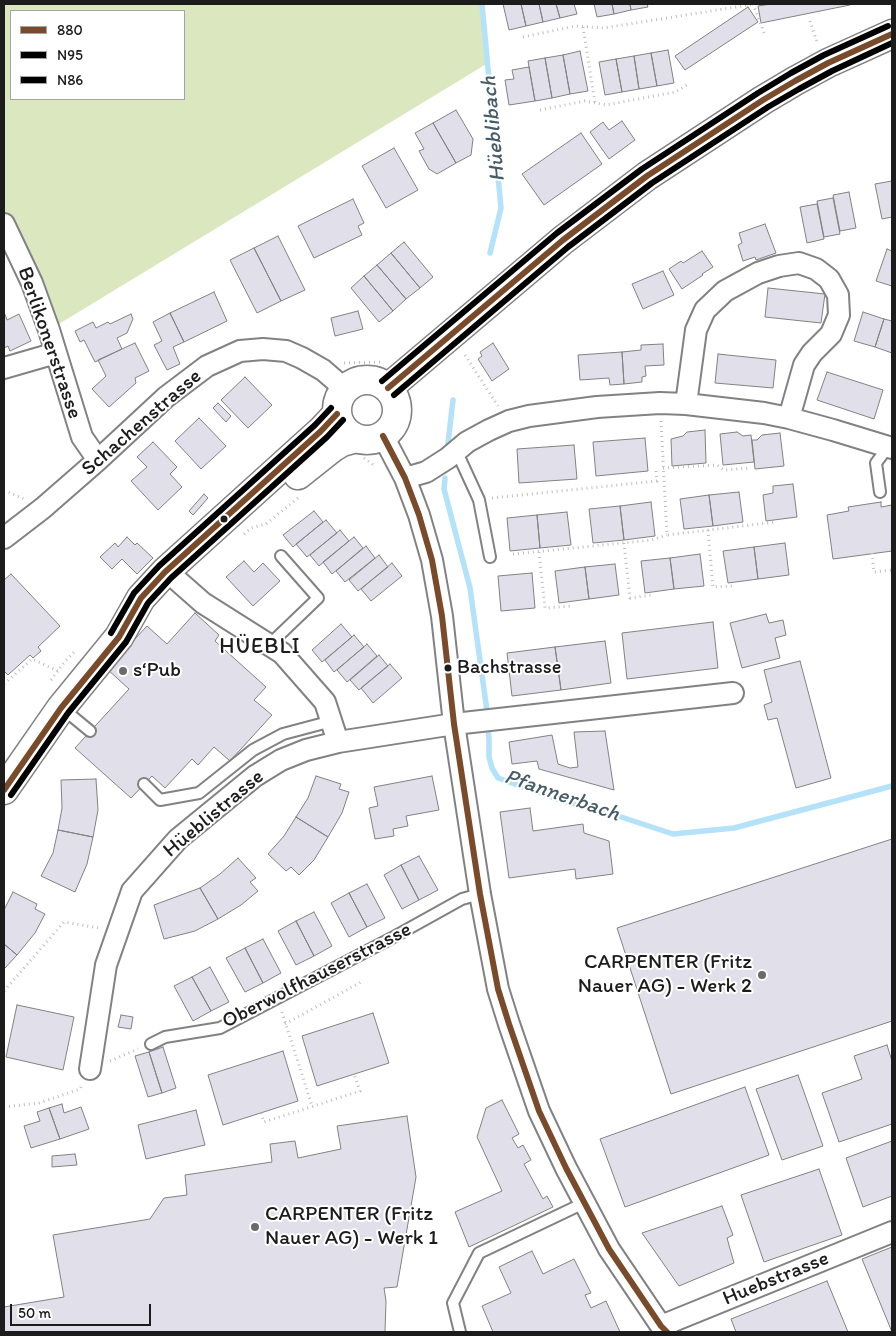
<!DOCTYPE html>
<html>
<head>
<meta charset="utf-8">
<style>
	body { margin:0 }
	#map { position:relative; width:896px; height:1336px; overflow:hidden; background:#fff; font-family:Itim,sans-serif }
	canvas { display:block }
	.frame { position:absolute; inset:0; border:5px solid #1c1c1c; pointer-events:none }
	.legend { position:absolute; left:10px; top:10px; width:175px; height:90px; box-sizing:border-box; background:#fff; border:1px solid #a4a4a4; margin:0; padding:6px 9px; list-style:none; font-size:15px; color:#1c1c1c }
	.legend li { display:flex; align-items:center; gap:10px; height:25px }
	.legend b { width:25px; border:1px solid #a4a4a4 }
	.scale { position:absolute; left:10px; top:1304px; width:141px; height:22px; box-sizing:border-box; border:2px solid #1c1c1c; border-top:0; padding-left:6px; font-size:15px; line-height:18px; white-space:nowrap; color:#1c1c1c; -webkit-text-stroke:4px #fff; paint-order:stroke }
</style>
</head>
<body>
<div id="map">
<canvas width="896" height="1336"></canvas>
<div class="frame"></div>
<ul class="legend">
<li><b style="height:6px;background:#7a4b2a"></b>880</li>
<li><b style="height:6px;background:#000"></b>N95</li>
<li><b style="height:6px;background:#000"></b>N86</li>
</ul>
<div class="scale">50 m</div>
</div>
<script>
const ctx = document.querySelector('canvas').getContext('2d');
ctx.lineJoin = 'round';
function paint(path, color) { ctx.fillStyle = color; ctx.fill(path, 'evenodd'); }
const poly = rows => new Path2D(rows.map(r => 'M' + r).join(''));
function stroke(path, color, width, dash) { ctx.strokeStyle = color; ctx.lineWidth = width; ctx.lineCap = dash ? 'butt' : 'round'; ctx.setLineDash(dash || []); ctx.stroke(path); }
function label(font, color, halo, rows, align = 'center') {
  ctx.font = font + ' Itim,sans-serif'; ctx.lineWidth = 4; ctx.setLineDash([]); ctx.textBaseline = 'middle'; ctx.strokeStyle = halo; ctx.fillStyle = color; for (const [text, x, y, turn = 0] of rows) {
    ctx.save(); ctx.translate(x, y); ctx.rotate((+turn || 0) * Math.PI / 180); ctx.textAlign = isNaN(turn) ? turn : align; if (halo) ctx.strokeText(text, 0, 0); ctx.fillText(text, 0, 0); ctx.restore();
  }
}
paint(poly([
	[4,4,482,4,488,63,49,330,4,224],
	[11,11,184,11,184,99,11,99]
]), '#dae7bf');
stroke(poly([
	[482,4,501,208,490,253],
	[448,443,453,400],
	[445,478,444,489,470,588,487,711,489,740,489,757,492,768,498,778,560,800,612,814,673,834,734,828,892,786]
]), '#b4e2f9', 5.5);
const building = poly([
	[503,4,521,4,526,26,509,30,503,4],
	[521,4,539,4,543,22,526,26,521,4],
	[539,4,556,4,560,18,543,22,539,4],
	[556,4,574,4,577,14,560,18,556,4],
	[594,4,612,4,614,14,597,17,594,4],
	[612,4,630,4,631,10,614,14,612,4],
	[630,4,647,4,648,7,631,10,630,4],
	[771,4,850,4,850,5,761,23,758,6,771,4],
	[748,7,758,22,685,70,675,56,748,7],
	[668,50,674,83,657,86,651,53,668,50],
	[580,51,588,91,570,94,563,55,580,51],
	[651,53,657,86,639,89,634,56,651,53],
	[563,55,570,94,552,98,545,58,563,55],
	[634,56,639,89,622,92,616,59,634,56],
	[545,58,552,98,535,101,528,61,545,58],
	[616,59,622,92,605,95,599,62,616,59],
	[529,67,535,101,509,105,505,80,514,79,512,70,529,67],
	[456,110,473,139,471,155,456,163,433,123,456,110],
	[622,121,635,140,609,159,590,132,603,122,609,130,622,121],
	[433,123,456,163,437,174,429,169,419,151,424,149,415,133,433,123],
	[581,133,602,164,544,205,522,174,581,133],
	[394,148,418,190,386,208,362,166,394,148],
	[892,181,892,217,882,219,875,184,892,181],
	[849,192,856,228,840,231,833,195,849,192],
	[833,198,840,234,824,237,817,201,833,198],
	[353,199,364,223,358,226,362,235,314,258,298,226,353,199],
	[817,204,824,239,807,243,800,207,817,204],
	[765,224,776,253,756,260,755,257,743,261,738,245,742,243,739,233,765,224],
	[278,236,305,290,281,301,254,248,278,236],
	[404,242,433,277,420,288,391,253,404,242],
	[254,248,281,301,257,313,230,260,254,248],
	[887,249,892,251,892,286,876,281,887,249],
	[702,251,713,267,702,274,703,275,682,289,669,269,681,261,683,263,702,251],
	[391,253,420,288,406,299,377,265,391,253],
	[377,265,406,299,393,311,364,276,377,265],
	[663,271,674,295,643,309,632,284,663,271],
	[364,276,393,311,379,322,351,288,364,276],
	[768,288,825,294,821,323,765,317,768,288],
	[214,292,227,321,184,342,170,313,214,292],
	[358,311,363,329,335,336,331,318,358,311],
	[4,312,7,320,19,314,31,341,10,351,8,346,4,348,4,312],
	[863,312,884,319,875,347,854,341,863,312],
	[170,313,184,342,173,347,180,364,167,370,154,345,162,341,153,322,170,313],
	[131,314,133,319,127,333,117,338,122,349,95,362,84,340,80,342,75,331,93,322,96,328,108,322,110,324,131,314],
	[884,319,892,321,892,353,875,347,884,319],
	[135,343,149,371,135,378,136,383,109,407,92,389,106,376,98,360,135,343],
	[493,343,509,369,492,381,478,359,482,356,480,352,493,343],
	[663,344,664,365,645,366,646,376,642,377,642,382,624,384,622,352,641,350,641,345,663,344],
	[622,352,624,384,610,385,609,378,580,380,578,355,622,352],
	[718,354,776,360,773,388,715,383,718,354],
	[827,372,883,390,874,419,817,400,827,372],
	[245,377,272,405,248,428,221,400,245,377],
	[218,403,231,416,226,422,213,408,218,403],
	[199,418,226,446,201,469,175,441,199,418],
	[705,430,706,463,672,466,671,439,683,436,687,432,705,430],
	[737,432,743,436,751,435,754,462,723,465,720,434,737,432],
	[780,433,784,466,755,469,752,440,757,440,762,435,780,433],
	[645,438,648,471,596,476,593,442,645,438],
	[153,442,177,467,170,474,182,487,158,510,131,481,147,467,137,457,153,442],
	[574,445,577,479,519,483,517,449,574,445],
	[793,484,797,517,766,521,763,495,773,493,773,486,793,484],
	[739,492,743,522,713,526,709,495,739,492],
	[204,494,208,498,193,515,189,511,204,494],
	[709,495,713,526,684,529,680,499,709,495],
	[651,502,655,536,624,540,620,506,651,502],
	[881,502,881,507,892,505,892,551,833,559,827,515,849,511,848,507,881,502],
	[620,506,624,540,593,543,589,509,620,506],
	[314,511,323,522,293,547,283,535,314,511],
	[567,512,571,545,540,548,537,515,567,512],
	[537,515,540,548,510,551,507,518,537,515],
	[326,520,337,533,307,557,296,544,326,520],
	[340,530,349,541,319,566,310,555,340,530],
	[127,537,135,545,137,543,153,558,137,574,122,559,112,569,100,557,115,543,118,547,127,537],
	[354,537,363,548,332,574,323,562,354,537],
	[785,543,789,575,758,579,754,547,785,543],
	[366,546,375,558,345,582,336,571,366,546],
	[754,547,758,579,728,583,723,551,754,547],
	[700,554,704,586,674,589,670,558,700,554],
	[379,555,388,567,358,591,349,580,379,555],
	[670,558,674,589,645,593,641,561,670,558],
	[244,561,254,572,263,563,280,581,253,606,226,577,244,561],
	[392,563,402,576,371,601,361,589,392,563],
	[615,564,619,595,589,599,585,567,615,564],
	[585,567,589,599,559,603,555,571,585,567],
	[532,573,535,608,501,611,498,576,532,573],
	[11,574,60,626,38,647,41,651,33,658,30,655,8,675,4,671,4,580,11,574],
	[195,613,219,635,215,641,266,687,254,700,272,715,230,761,214,747,198,765,192,759,165,788,152,776,131,798,75,748,129,689,107,669,147,626,167,644,195,613],
	[766,614,769,623,783,620,786,635,775,638,780,658,742,668,730,623,766,614],
	[713,622,718,668,627,679,622,633,713,622],
	[341,624,352,637,322,662,312,650,341,624],
	[354,635,364,647,334,672,325,660,354,635],
	[605,641,611,683,561,690,555,647,605,641],
	[367,644,377,656,347,682,337,670,367,644],
	[555,647,561,690,512,696,507,653,555,647],
	[379,655,388,666,359,690,350,680,379,655],
	[800,661,831,778,796,788,777,718,768,720,764,705,772,702,764,670,800,661],
	[390,664,402,678,373,703,361,688,390,664],
	[605,731,614,790,539,769,537,761,512,764,509,742,552,735,558,764,570,768,578,767,574,732,605,731],
	[316,776,341,784,339,789,349,792,342,813,328,837,296,817,308,798,316,776],
	[432,776,439,810,406,816,408,826,393,829,394,836,375,839,369,808,378,806,374,787,432,776],
	[96,779,98,810,93,837,58,830,62,808,61,780,96,779],
	[530,808,533,831,583,824,584,833,609,841,613,874,576,879,575,869,509,878,500,812,530,808],
	[296,817,328,837,314,860,299,875,291,867,286,871,268,854,284,836,296,817],
	[58,830,93,837,87,864,75,892,41,876,53,853,58,830],
	[892,839,892,1021,671,1094,617,928,892,839],
	[419,856,438,890,419,900,401,865,419,856],
	[238,858,256,878,250,882,258,891,241,905,218,919,200,888,220,874,238,858],
	[401,865,419,900,402,909,384,875,401,865],
	[367,884,385,918,367,927,349,893,367,884],
	[200,888,218,919,195,931,164,939,154,905,200,888],
	[13,892,37,904,35,909,45,914,35,933,17,955,4,944,4,910,13,892],
	[349,893,367,927,349,937,331,903,349,893],
	[314,912,332,946,314,956,296,921,314,912],
	[296,921,314,956,296,965,278,931,296,921],
	[263,939,281,973,263,983,245,948,263,939],
	[4,944,17,955,4,969,4,944],
	[245,948,263,983,245,992,226,958,245,948],
	[210,967,229,1002,211,1011,192,977,210,967],
	[192,977,211,1011,193,1021,174,986,192,977],
	[17,1005,74,1017,63,1070,6,1057,17,1005],
	[373,1013,389,1063,317,1086,302,1036,373,1013],
	[121,1015,133,1017,131,1029,118,1027,121,1015],
	[887,1045,892,1061,892,1124,839,1142,822,1093,862,1079,854,1056,887,1045],
	[163,1047,176,1088,162,1093,149,1052,163,1047],
	[283,1051,298,1101,223,1125,208,1075,283,1051],
	[149,1052,162,1093,148,1097,135,1056,149,1052],
	[798,1075,823,1146,782,1160,756,1089,798,1075],
	[745,1087,769,1155,625,1207,600,1139,745,1087],
	[502,1100,519,1134,512,1138,518,1148,523,1145,531,1160,524,1164,543,1199,547,1196,553,1207,469,1247,455,1212,502,1191,477,1137,486,1108,502,1100],
	[62,1104,64,1113,81,1107,89,1129,60,1139,49,1108,62,1104],
	[49,1108,60,1139,31,1148,24,1126,40,1121,37,1112,49,1108],
	[196,1110,205,1145,146,1159,138,1125,196,1110],
	[407,1116,416,1177,397,1287,384,1288,386,1301,385,1332,4,1332,4,1307,64,1297,53,1235,150,1219,164,1198,187,1195,185,1175,272,1162,270,1144,295,1141,298,1158,341,1149,337,1126,407,1116],
	[892,1141,892,1196,863,1207,846,1158,892,1141],
	[75,1154,77,1165,52,1167,52,1156,75,1154],
	[819,1169,842,1235,764,1262,741,1195,819,1169],
	[722,1206,733,1235,727,1238,734,1263,679,1286,642,1233,722,1206],
	[892,1247,892,1332,862,1259,892,1247],
	[532,1251,543,1274,574,1259,591,1293,585,1295,591,1308,606,1301,620,1332,493,1332,482,1306,511,1293,499,1267,532,1251],
	[827,1281,848,1332,736,1332,731,1319,827,1281]
]);
paint(building, '#e1e0ea');
stroke(building, '#828282', 1);
const service = poly([
	[456,450,479,500,490,557],
	[880,492,876,463,888,447],
	[269,645,318,598,281,556],
	[62,708,90,731],
	[144,784,160,800,199,793,253,750,283,734,332,721],
	[151,1044,165,1037,220,1028,390,939,462,899,480,894],
	[460,1332,453,1303,479,1253,584,1203]
]);
const minor = poly([
	[4,224,32,283,49,330,82,437,98,460],
	[4,368,56,353],
	[686,404,696,330,705,310,725,291,758,273,779,266,799,263,816,269,829,279,838,295,839,315,831,334,812,353,804,365,789,418],
	[383,436,405,478,419,515,432,560,442,616,454,724,480,894,498,989,509,1024,539,1111,566,1168,609,1249,661,1326,667,1332],
	[405,478,426,472,448,458,467,442,489,430,509,421,529,416,597,407,660,403,686,404,764,413,789,418,833,430,892,448],
	[4,538,43,508,98,460,166,397,207,366,240,351,263,349,286,351,302,358,323,370,345,389],
	[178,581,203,603,282,653,325,702,338,742],
	[90,1069,106,965,132,891,178,839,255,776,281,760,306,750,338,742,454,724,733,693],
	[661,1326,892,1232]
]);
const secondary = poly([
	'337 410a30 30 0 1 1 60 0a30 30 0 1 1-60 0Z',
	[388,388,563,240,647,176,763,100,795,81,828,63,892,34],
	[298,475,332,448,342,442,356,438],
	[4,790,61,708,119,637,141,598,165,572,321,431,337,414]
]);
stroke(service, '#828282', 14);
stroke(minor, '#828282', 24);
stroke(secondary, '#828282', 31);
stroke(poly([
	[753,4,765,35],
	[810,21,817,42],
	[583,27,595,103],
	[523,37,576,26,604,28,755,4],
	[540,110,585,101,606,105,675,92,687,85],
	[465,355,498,406],
	[344,363,382,362],
	[661,421,667,535,776,522],
	[364,458,375,466],
	[663,468,717,465,724,470,749,468],
	[4,491,6,491,24,499],
	[492,498,657,481,656,470],
	[708,530,713,587,733,586],
	[244,534,251,528,266,524,298,498],
	[624,543,630,598,652,595],
	[539,552,545,608,571,606],
	[872,553,874,572,892,570],
	[513,554,652,540,667,535],
	[51,680,62,665,74,652],
	[4,684,32,659,58,671],
	[4,991,64,922,99,928],
	[282,1012,312,1106],
	[285,1024,363,981],
	[110,1061,138,1049],
	[4,1107,39,1103,80,1089,82,1085],
	[261,1113,264,1122,360,1091,354,1074]
]), '#bebebe', 3, [1, 4]);
stroke(service, '#fff', 10);
stroke(minor, '#fff', 20);
stroke(secondary, '#fff', 28);
stroke(poly([
	[388,388,563,240,647,176,763,100,795,81,828,63,892,34],
	[383,436,405,478,419,515,432,560,442,616,454,724,480,894,498,989,509,1024,539,1111,566,1168,609,1249,661,1326,667,1332],
	[4,790,61,708,119,637,141,598,165,572,321,431,337,414]
]), '#7a4b2a', 6);
stroke(poly([
	[394,395,568,247,652,183,768,107,799,89,832,71,892,43],
	[11,795,68,713,126,642,148,603,171,578,327,437,343,420]
]), '#000', 6);
stroke(poly([
	[382,381,557,233,642,169,758,93,791,73,824,55,888,26],
	[111,633,134,593,159,566,315,425,331,408]
]), '#000', 6);
for (const [x, y, r, color] of [
	[224,519,4.5,"#1c1c1c"],
	[448,668,4.5,"#1c1c1c"],
	[123,671,5,"#6b6b6b"],
	[762,975,5,"#6b6b6b"],
	[255,1227,5,"#6b6b6b"]
]) { const dot = new Path2D(); dot.arc(x, y, r, 0, 2 * Math.PI); ctx.fillStyle = color; ctx.fill(dot); stroke(dot, '#fff', 2); }
label('20px', '#1c1c1c', '#fff', [
	["Bachstrasse",457,668]
], 'left');
label('21px', '#1c1c1c', '#fff', [
	["Berlikonerstrasse",49,343,71],
	["Schachenstrasse",142,423,-41],
	["Hüeblistrasse",214,814,-40],
	["Oberwolfhauserstrasse",317,976,-27],
	["Huebstrasse",776,1279,-22]
]);
label('21px', '#1c1c1c', '#fff', [
	["s‘Pub",133,671],
	["CARPENTER (Fritz",752,963,"right"],
	["Nauer AG) - Werk 2",752,987,"right"],
	["CARPENTER (Fritz",265,1215],
	["Nauer AG) - Werk 1",265,1239]
], 'left');
label('italic 22px', '#465d68', '#fff', [
	["Hüeblibach",494,129,-95],
	["Pfannerbach",562,796,19]
]);
ctx.letterSpacing = '1px';
label('22px', '#1c1c1c', '#fff', [
	["HÜEBLI",260,647]
]);
ctx.letterSpacing = '0px';
</script>
</body>
</html>
